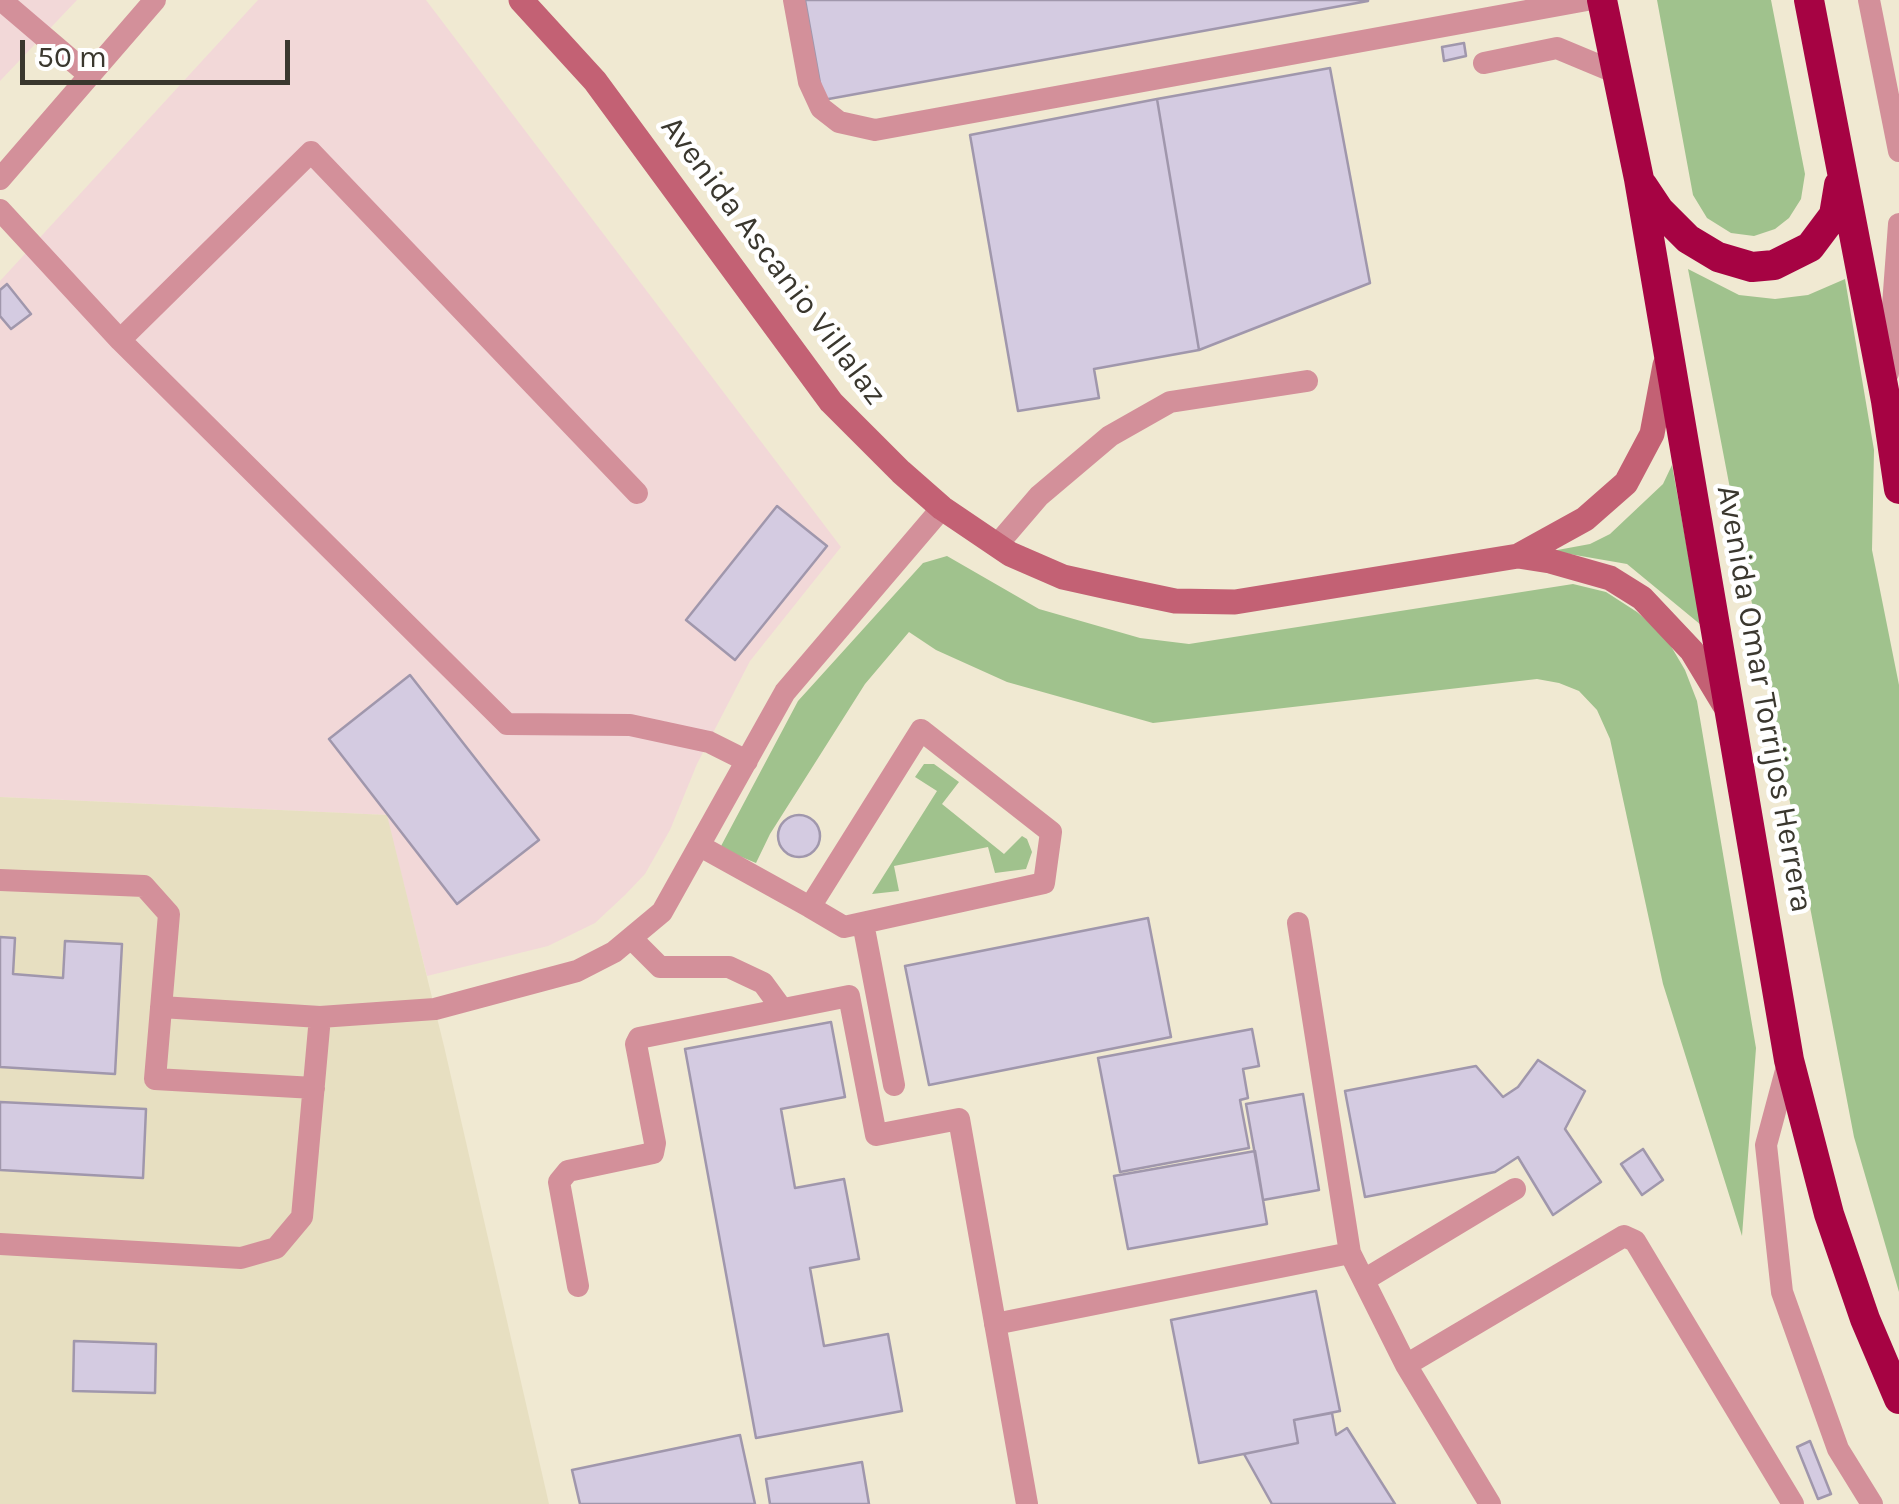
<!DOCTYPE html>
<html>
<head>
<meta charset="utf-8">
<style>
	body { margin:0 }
	#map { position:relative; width:1899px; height:1504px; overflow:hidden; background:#f0e9d2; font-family:Karla,sans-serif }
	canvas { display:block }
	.scale { position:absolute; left:20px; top:40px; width:270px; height:45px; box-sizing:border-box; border:5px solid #3a372e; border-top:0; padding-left:12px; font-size:30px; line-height:35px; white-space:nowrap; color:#3a372e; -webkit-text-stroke:8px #fff; paint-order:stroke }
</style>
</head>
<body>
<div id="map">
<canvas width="1899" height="1504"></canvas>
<div class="scale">50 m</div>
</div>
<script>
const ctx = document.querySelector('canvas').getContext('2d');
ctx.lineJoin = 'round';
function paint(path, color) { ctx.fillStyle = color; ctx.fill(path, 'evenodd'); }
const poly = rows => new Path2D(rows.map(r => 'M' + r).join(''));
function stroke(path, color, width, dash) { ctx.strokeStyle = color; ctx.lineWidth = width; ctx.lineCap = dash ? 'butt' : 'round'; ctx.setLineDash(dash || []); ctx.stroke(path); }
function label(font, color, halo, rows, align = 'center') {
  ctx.font = font + ' Karla,sans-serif'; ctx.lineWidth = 9; ctx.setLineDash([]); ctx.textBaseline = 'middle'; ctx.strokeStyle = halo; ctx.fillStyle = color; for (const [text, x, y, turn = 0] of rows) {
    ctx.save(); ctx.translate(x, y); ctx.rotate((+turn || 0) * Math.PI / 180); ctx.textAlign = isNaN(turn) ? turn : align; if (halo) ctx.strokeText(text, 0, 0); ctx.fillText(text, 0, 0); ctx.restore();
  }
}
paint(poly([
	[0,0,77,0,0,81],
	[258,0,426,0,841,547,750,661,697,764,670,830,645,874,625,895,595,923,548,946,427,976,386,815,0,797,0,281]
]), '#f2d8d8');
paint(poly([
	[0,797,387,815,444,1046,549,1504,0,1504]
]), '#e7dfc1');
paint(poly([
	[1657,0,1771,0,1805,174,1801,199,1789,218,1775,229,1754,236,1731,233,1707,218,1693,195],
	[1688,269,1739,295,1775,299,1808,295,1845,279,1874,450,1872,550,1899,685,1899,1292,1854,1137],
	[1672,465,1701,625,1627,564,1552,551,1590,544,1610,534,1663,484],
	[947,556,1039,609,1140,638,1189,644,1573,584,1606,592,1637,612,1665,636,1685,670,1697,701,1756,1048,1742,1236,1663,984,1610,739,1597,710,1579,691,1559,683,1537,679,1153,723,1007,682,936,650,909,632,865,684,770,834,756,863,720,848,798,701,923,563],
	[924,764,934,764,959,782,942,804,1004,854,1022,836,1027,839,1032,852,1026,869,995,873,988,847,894,866,899,891,872,894,937,791,915,777]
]), '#a0c28d');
const building = poly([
	[805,0,1368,0,1368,1,823,100,805,0],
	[1464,43,1466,56,1444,61,1442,47,1464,43],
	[1330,68,1370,283,1199,350,1157,99,1330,68],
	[1157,99,1199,350,1094,369,1099,398,1018,411,970,135,1157,99],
	[7,284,31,314,11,329,0,316,0,290,7,284],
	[777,506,827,546,735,660,686,620,777,506],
	[410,675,539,840,457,904,329,739,410,675],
	'778 836a21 21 0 1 1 42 0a21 21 0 1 1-42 0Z',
	[1148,918,1171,1037,929,1085,905,966,1148,918],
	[0,937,15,938,13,974,63,978,65,941,122,944,115,1074,0,1067,0,937],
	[831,1022,845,1097,781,1109,795,1188,844,1179,859,1259,810,1268,824,1346,888,1334,902,1411,756,1438,685,1049,831,1022],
	[1252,1029,1259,1066,1243,1069,1248,1098,1240,1100,1249,1148,1120,1172,1098,1058,1252,1029],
	[1538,1060,1585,1091,1565,1129,1601,1182,1553,1215,1518,1157,1495,1172,1365,1197,1345,1091,1476,1066,1503,1097,1518,1087,1538,1060],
	[1303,1094,1319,1190,1263,1200,1246,1104,1303,1094],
	[0,1102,146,1109,143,1178,0,1170,0,1102],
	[1643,1149,1663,1180,1642,1195,1621,1164,1643,1149],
	[1255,1151,1267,1224,1128,1249,1114,1176,1255,1151],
	[1316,1291,1340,1411,1294,1420,1298,1443,1199,1463,1171,1320,1316,1291],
	[74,1341,156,1344,155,1393,73,1391,74,1341],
	[1332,1413,1336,1435,1347,1428,1395,1504,1272,1504,1244,1454,1298,1443,1294,1420,1332,1413],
	[740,1435,755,1504,580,1504,572,1470,740,1435],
	[1810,1441,1831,1494,1818,1499,1797,1447,1810,1441],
	[862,1462,869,1504,770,1504,766,1479,862,1462]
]);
paint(building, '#d4cbe1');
stroke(building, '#a097ac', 2.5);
stroke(poly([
	[1,0,89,75],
	[794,0,809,82,821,108,839,122,875,130,1587,0],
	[1869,0,1899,151],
	[1484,63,1557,48,1617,73],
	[0,179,155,0],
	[0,210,120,340,507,724,630,725,709,742,747,761],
	[120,340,311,152,637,493],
	[1888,373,1899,224],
	[997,545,1039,496,1110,436,1170,402,1307,381],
	[921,730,1051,832,1044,883,844,927,810,907,921,730],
	[700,846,810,907],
	[0,880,144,886,169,914,155,1079,314,1088],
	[863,923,894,1085],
	[1298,923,1350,1253],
	[631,938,660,967,729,967,763,983,782,1009],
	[161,1007,320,1017,435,1009,577,971,614,952,662,912,785,692,942,508],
	[1788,1063,1766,1145,1782,1292,1838,1449,1872,1504],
	[0,1244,241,1258,276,1248,302,1217,320,1017],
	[1364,1280,1515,1189],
	[578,1286,559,1182,568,1171,653,1153,655,1143,636,1044,639,1038,849,996,876,1135,959,1119,1027,1504],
	[995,1324,1350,1253,1406,1365,1490,1504],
	[1406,1365,1624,1236,1635,1241,1793,1504]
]), '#d3909a', 22);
stroke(poly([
	[521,0,595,81,831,402,901,472,942,508,1010,554,1063,577,1108,587,1175,601,1235,602,1518,556,1550,561,1610,578,1642,598,1692,651,1724,704],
	[1518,556,1585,519,1626,483,1652,434,1665,365]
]), '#c36174', 25);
stroke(poly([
	[1602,0,1639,179,1789,1060,1829,1214,1865,1319,1899,1399],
	[1809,0,1886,401,1899,489],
	[1643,186,1659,210,1688,239,1718,257,1752,267,1774,265,1810,247,1834,215,1839,185]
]), '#a60343', 30);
label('32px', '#3a372e', '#fff', [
	["Avenida Ascanio Villalaz",773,261,53],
	["Avenida Omar Torrijos Herrera",1764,699,80]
]);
</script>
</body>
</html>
